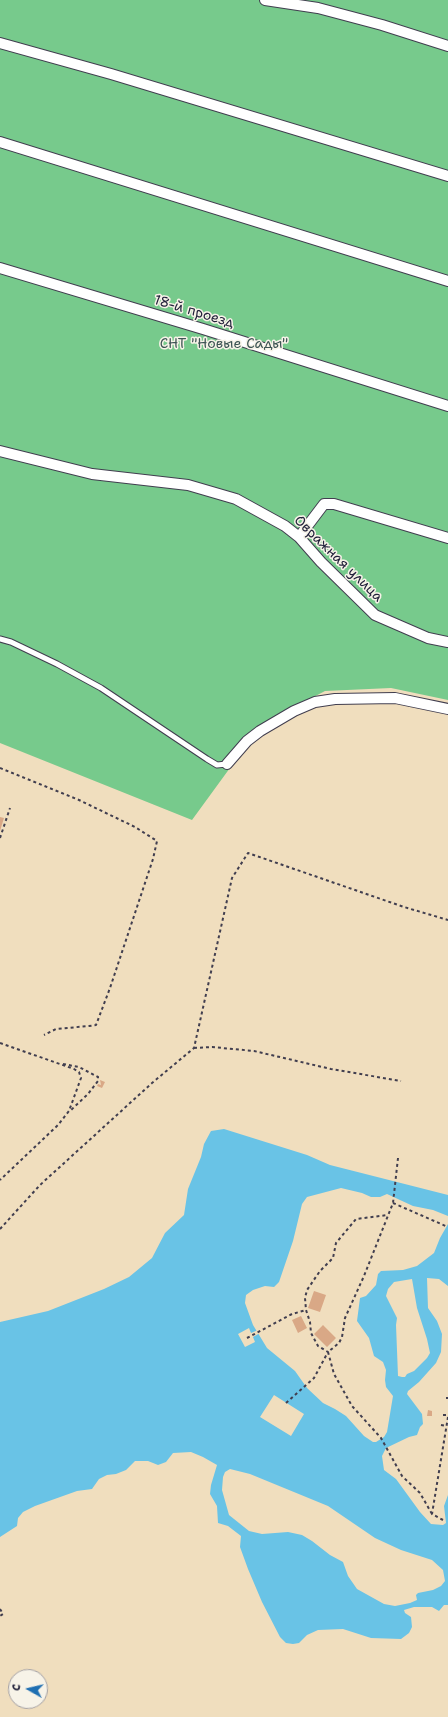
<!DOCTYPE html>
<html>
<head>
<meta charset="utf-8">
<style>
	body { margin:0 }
	#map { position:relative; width:448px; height:1717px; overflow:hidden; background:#f0debe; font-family:"Shantell Sans",sans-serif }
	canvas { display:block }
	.north { position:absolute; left:8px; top:1669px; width:40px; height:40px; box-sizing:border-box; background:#f7f3e8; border:1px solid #a29fa3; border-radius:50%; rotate:278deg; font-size:11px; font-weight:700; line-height:16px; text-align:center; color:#22223b }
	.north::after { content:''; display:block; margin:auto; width:14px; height:18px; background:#1f6fb2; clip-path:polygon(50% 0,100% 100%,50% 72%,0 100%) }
</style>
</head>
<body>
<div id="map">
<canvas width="448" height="1717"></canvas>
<div class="north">С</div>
</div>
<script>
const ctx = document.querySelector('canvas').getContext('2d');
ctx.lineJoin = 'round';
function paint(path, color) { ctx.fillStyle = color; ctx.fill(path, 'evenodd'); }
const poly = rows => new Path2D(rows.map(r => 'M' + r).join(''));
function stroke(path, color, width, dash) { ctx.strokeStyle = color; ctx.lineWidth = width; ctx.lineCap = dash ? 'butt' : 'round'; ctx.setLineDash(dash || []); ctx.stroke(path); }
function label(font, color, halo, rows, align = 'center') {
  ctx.font = font + ' "Shantell Sans",sans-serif'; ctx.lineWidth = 3; ctx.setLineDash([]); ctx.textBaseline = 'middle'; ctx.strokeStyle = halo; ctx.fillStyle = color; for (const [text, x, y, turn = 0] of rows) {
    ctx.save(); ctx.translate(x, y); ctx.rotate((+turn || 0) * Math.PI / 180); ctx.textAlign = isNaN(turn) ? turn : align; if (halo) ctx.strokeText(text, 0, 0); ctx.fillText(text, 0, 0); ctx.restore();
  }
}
paint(poly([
	[0,0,448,0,448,700,391,688,325,691,262,724,192,820,0,743]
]), '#77ca8c');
paint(poly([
	[224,1129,307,1155,330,1165,448,1195,448,1216,433,1210,413,1206,387,1194,380,1197,371,1197,362,1193,341,1188,307,1197,302,1204,293,1241,279,1282,274,1287,265,1286,253,1290,246,1295,245,1303,253,1325,267,1348,295,1371,307,1388,323,1403,335,1409,346,1416,364,1436,373,1442,376,1442,384,1437,387,1432,393,1396,386,1387,385,1380,386,1370,383,1362,374,1356,369,1338,357,1321,360,1298,366,1296,376,1285,378,1274,381,1271,403,1270,417,1266,434,1253,440,1238,448,1224,448,1286,439,1279,427,1278,428,1308,437,1321,442,1334,441,1352,436,1363,419,1382,408,1391,407,1394,422,1414,423,1424,420,1427,417,1435,409,1437,386,1448,382,1456,384,1470,396,1479,420,1512,431,1524,443,1525,446,1523,444,1506,448,1495,448,1605,444,1605,439,1611,432,1607,414,1607,404,1610,405,1613,411,1617,412,1627,409,1633,401,1639,371,1638,343,1629,318,1630,307,1635,299,1643,293,1644,286,1643,280,1637,262,1602,248,1569,240,1547,241,1536,228,1526,218,1523,217,1506,210,1494,211,1485,217,1465,203,1457,191,1452,173,1453,166,1462,158,1465,148,1461,135,1461,126,1470,116,1474,107,1475,99,1479,92,1489,77,1491,35,1506,23,1512,18,1518,17,1526,0,1537,0,1322,48,1311,104,1289,129,1277,152,1258,165,1233,184,1215,188,1189,201,1157,204,1144,211,1131],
	[412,1279,417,1308,427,1339,430,1353,427,1358,414,1371,407,1374,405,1377,402,1377,398,1376,396,1325,397,1318,386,1296,388,1289,394,1282],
	[230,1469,250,1474,328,1506,375,1538,401,1550,432,1560,443,1570,445,1581,441,1586,433,1590,418,1593,416,1595,417,1600,410,1603,395,1606,384,1604,357,1589,348,1576,343,1562,330,1555,312,1541,302,1535,288,1532,262,1534,249,1531,229,1515,222,1490,223,1477,225,1472]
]), '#69c3e6');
paint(poly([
	[249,1328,251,1333,258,1330,260,1333,253,1337,255,1342,245,1347,238,1334],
	[274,1395,304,1414,291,1436,260,1417]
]), '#f0debe');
paint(poly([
	[0,817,4,818,0,831],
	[100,1080,105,1082,102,1088,97,1086,98,1084,101,1085],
	[314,1291,326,1295,320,1312,308,1308],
	[301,1316,307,1328,298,1333,292,1320],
	[323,1325,336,1338,327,1347,314,1334],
	[428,1410,432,1411,432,1416,427,1416]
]), '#d9a886');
const service = poly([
	[0,639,11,642,57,664,101,688,207,759,217,765,227,764]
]);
const minor = poly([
	[265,0,318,8,382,25,448,46],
	[0,43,111,74,448,176],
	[0,142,448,281],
	[0,268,203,329,448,406],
	[0,451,92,474,188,485,236,499,285,526,299,537,321,562,375,615,428,638,448,642],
	[299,537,324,504,334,504,448,538],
	[227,764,247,741,260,731,294,711,315,702,335,699,395,698,448,709]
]);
stroke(service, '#413e4f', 7);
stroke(minor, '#413e4f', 12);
stroke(poly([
	[0,768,79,800,135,827,157,841,153,859,110,988,96,1025,89,1026,56,1029,44,1035],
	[0,838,10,808],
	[0,1043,74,1069,79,1072,81,1078,69,1111,58,1125,0,1180],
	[194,1048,212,1047,254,1051,331,1069,401,1081],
	[63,1064,79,1067,98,1077,98,1081,88,1094,71,1110],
	[398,1158,393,1203,364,1276,345,1318,342,1337,339,1343,328,1352,334,1374,352,1406,381,1438,402,1476,420,1493,432,1514],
	[393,1203,448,1227],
	[0,1229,40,1185,152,1083,194,1048,232,878,248,853,404,907,448,920],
	[247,1338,292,1314,306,1310],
	[446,1398,448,1398],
	[286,1403,314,1378,328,1352,318,1346,311,1333,310,1322,306,1310,305,1298,307,1290,320,1271,333,1258,336,1243,356,1219,388,1215],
	[443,1415,448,1415],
	[441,1425,446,1426],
	[443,1520,432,1514,448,1417],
	[0,1609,3,1614,0,1616]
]), '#413e4f', 2, [3, 3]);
stroke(service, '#fff', 5);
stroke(minor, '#fff', 10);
label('14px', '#22223b', '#f7f3e8', [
	["18-й проезд",194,312,17],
	["Овражная улица",338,559,44]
]);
label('14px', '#3c5453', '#f7f3e8', [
	["СНТ \"Новые Сады\"",224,344]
]);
</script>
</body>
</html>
